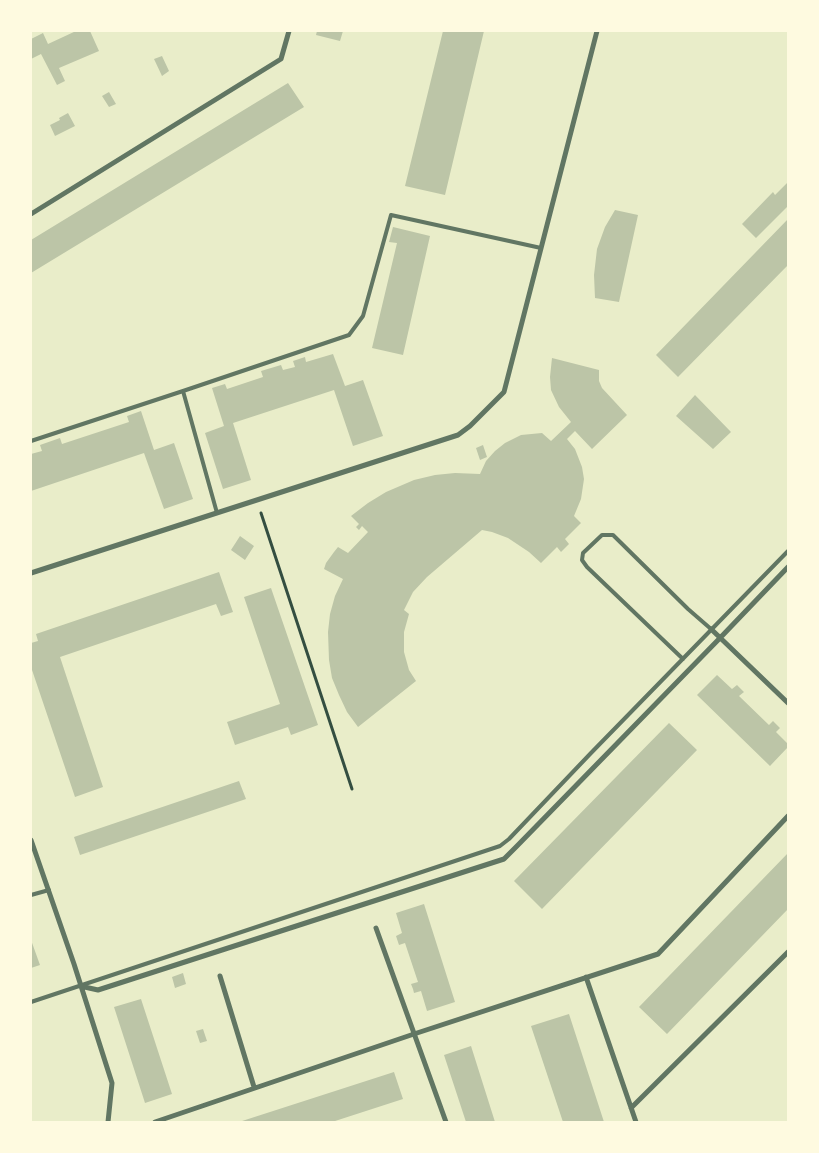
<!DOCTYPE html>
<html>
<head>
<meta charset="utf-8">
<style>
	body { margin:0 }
	#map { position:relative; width:819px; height:1153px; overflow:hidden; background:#e9edc9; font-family:Ubuntu,sans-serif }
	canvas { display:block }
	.frame { position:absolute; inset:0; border:32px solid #fefae0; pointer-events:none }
</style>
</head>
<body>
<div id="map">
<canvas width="819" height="1153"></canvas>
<div class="frame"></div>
</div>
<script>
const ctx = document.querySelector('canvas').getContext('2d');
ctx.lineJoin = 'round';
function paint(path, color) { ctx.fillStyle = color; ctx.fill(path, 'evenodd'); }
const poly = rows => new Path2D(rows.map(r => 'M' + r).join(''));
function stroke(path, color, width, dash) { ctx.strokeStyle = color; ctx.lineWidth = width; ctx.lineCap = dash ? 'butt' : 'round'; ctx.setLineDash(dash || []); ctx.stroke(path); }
paint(poly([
	[76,31,90,31,99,51,59,68,65,81,57,85,41,54,31,59,31,39,43,33,48,44],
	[317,31,343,31,340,41,316,35],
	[443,31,484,31,445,195,405,186],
	[162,56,169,71,162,76,154,59],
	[288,83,304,107,31,273,31,240],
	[109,92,116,104,109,107,102,96],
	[68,113,75,126,55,136,50,125,60,120,59,118],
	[788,182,788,206,756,238,742,224,773,192,775,195],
	[615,210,638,215,619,302,595,298,594,275,597,249,605,227],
	[788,219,788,265,678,377,656,355],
	[393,227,430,236,403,355,372,348,397,243,389,242],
	[333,354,345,386,363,380,383,436,353,446,334,390,233,423,251,480,223,489,205,433,224,426,212,388,225,384,227,389,263,377,261,371,281,365,283,370,295,367,293,361,305,357,306,362],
	[552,358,599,370,599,381,602,388,627,415,592,449,575,431,567,439,575,449,582,467,584,479,581,499,574,516,581,523,565,539,569,544,561,552,557,547,541,563,529,552,508,538,492,532,482,530,427,577,413,592,404,610,409,614,404,632,404,652,409,670,416,681,358,727,347,712,339,695,332,678,329,660,328,632,330,614,335,596,343,579,324,569,326,563,334,552,338,547,348,553,368,532,362,526,359,530,356,527,359,524,351,516,368,503,386,492,414,480,435,475,455,473,480,474,486,461,495,451,505,443,521,435,542,433,551,441,571,422,559,407,551,390,550,377],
	[695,395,731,432,713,449,676,416],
	[141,411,154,450,174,443,193,499,164,509,144,453,31,491,31,454,42,451,40,445,60,438,62,444,129,422,127,416],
	[483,445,487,457,480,460,476,448],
	[240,536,254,546,245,560,231,550],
	[219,572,233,612,221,616,216,604,60,657,103,787,75,797,31,667,31,643,38,641,36,634],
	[271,588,318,725,291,735,288,727,235,745,227,722,280,704,244,597],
	[717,675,732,689,737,685,744,692,739,696,769,725,773,721,780,728,776,732,788,744,788,747,770,766,697,695],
	[669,723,697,750,542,909,514,881],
	[239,781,246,799,80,855,74,837],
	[788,853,788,909,667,1034,639,1007],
	[424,904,455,1002,427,1011,421,991,414,993,413,989,411,984,418,982,405,943,399,945,396,936,402,933,396,913],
	[31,940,40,965,31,968],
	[183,973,186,984,175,988,172,977],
	[141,999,172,1094,145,1103,114,1007],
	[569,1014,604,1122,563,1122,531,1026],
	[203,1029,207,1041,200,1043,196,1031],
	[471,1046,495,1122,466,1122,444,1055],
	[394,1072,403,1099,332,1122,239,1122]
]), '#bcc5a7');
stroke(poly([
	[261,513,352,789]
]), '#344e41', 3);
stroke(poly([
	[183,391,217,513],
	[31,441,183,391,349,335,363,316,391,215,541,248],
	[683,659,587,567,582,560,583,553,602,535,613,535,688,609,711,629],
	[31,895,49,890],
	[31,1002,500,846,509,839,591,753,788,551]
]), '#617663', 4);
stroke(poly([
	[31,214,281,59,289,31],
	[31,573,458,435,470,426,504,392,597,31],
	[711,629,788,703],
	[31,840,74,964,112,1083,108,1122],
	[376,928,446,1122],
	[220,976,254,1087],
	[586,977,636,1122],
	[80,986,98,990,504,859,517,846,720,638,788,567],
	[631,1108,788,952],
	[155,1122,414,1034,658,954,788,816]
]), '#617663', 5);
</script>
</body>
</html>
